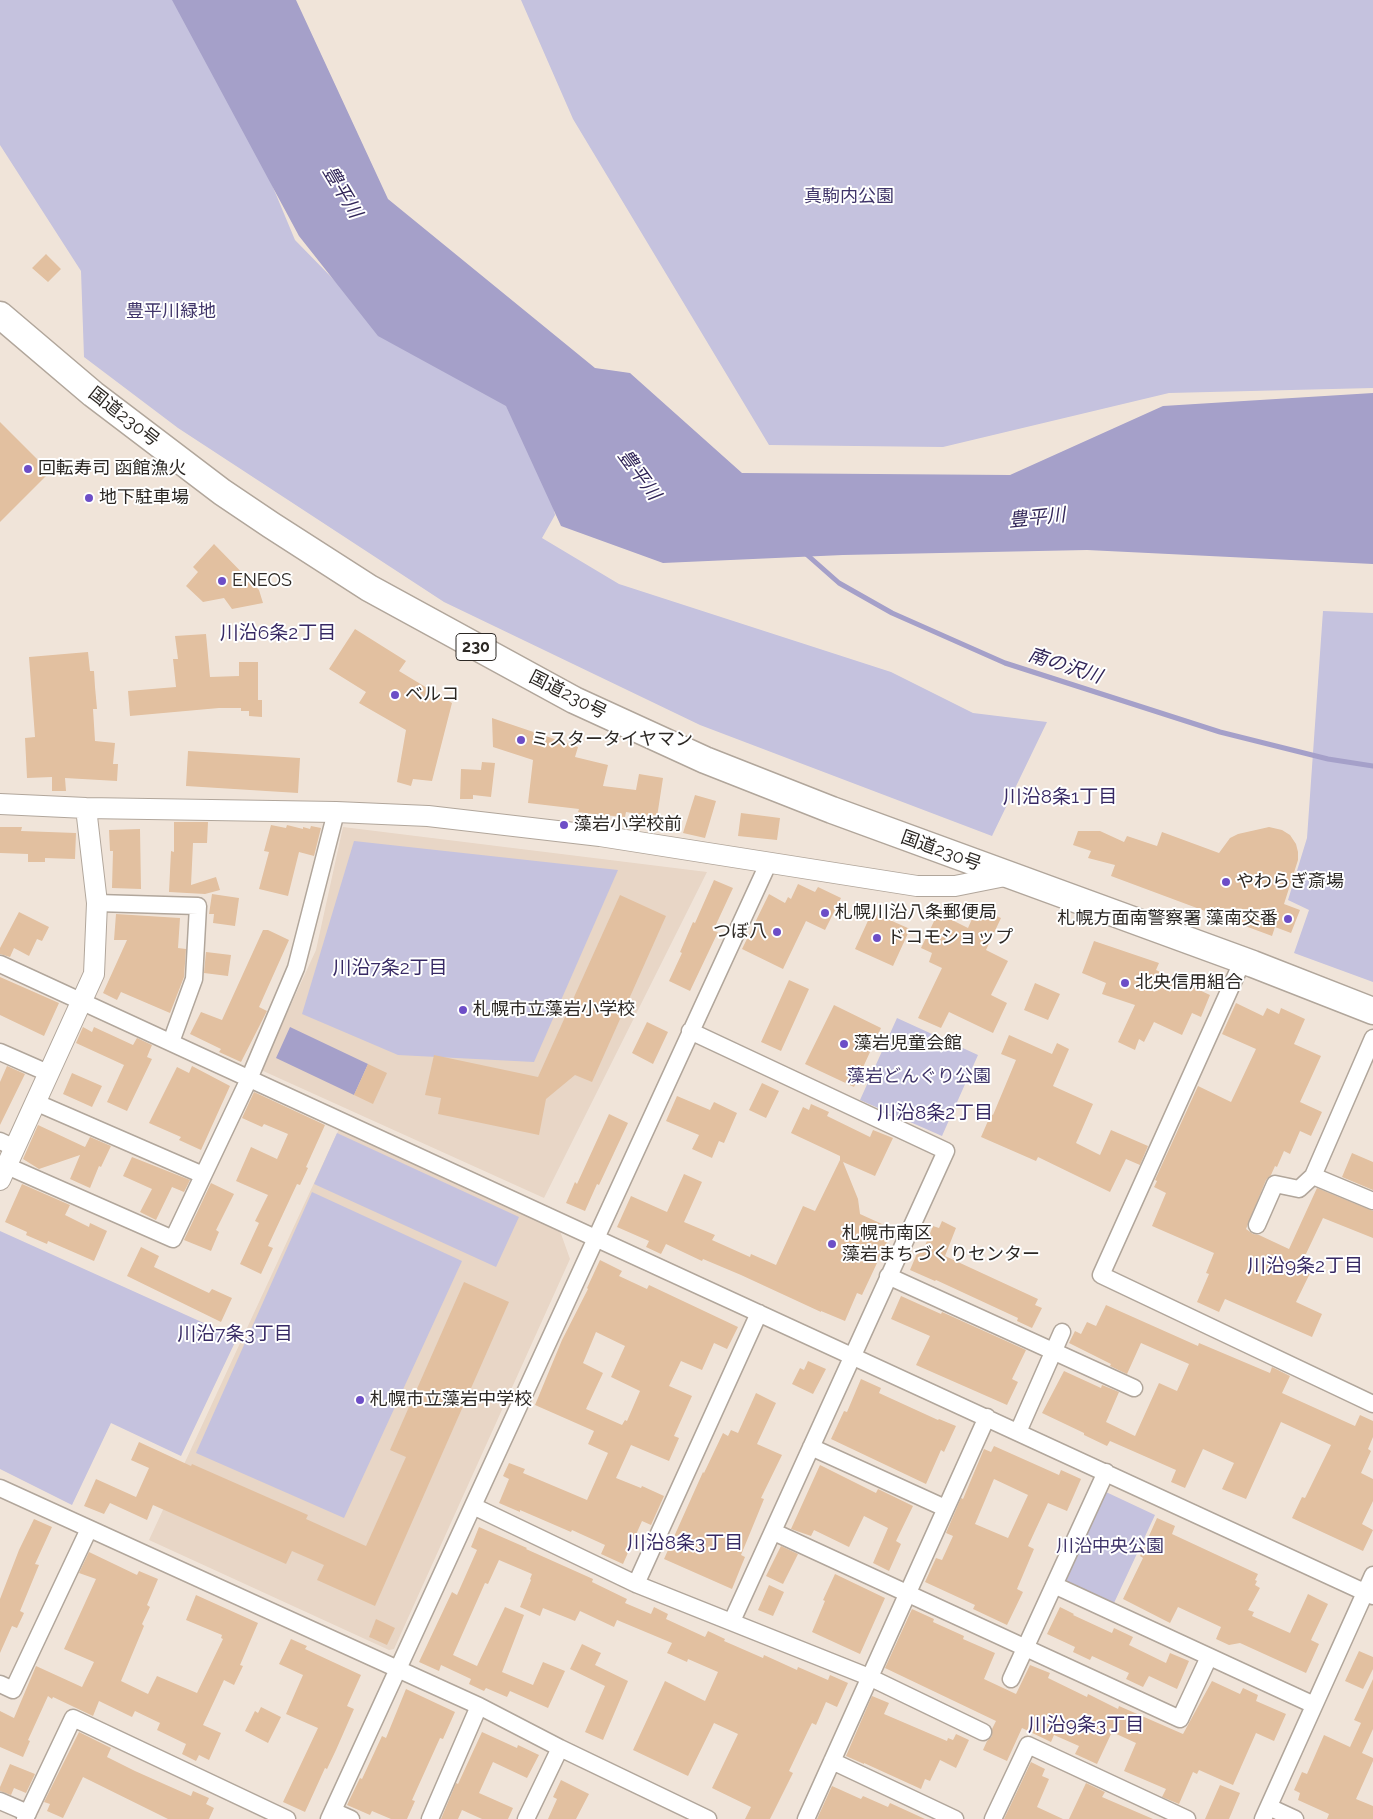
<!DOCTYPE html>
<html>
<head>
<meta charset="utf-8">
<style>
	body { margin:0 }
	canvas { display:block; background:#f0e4d9 }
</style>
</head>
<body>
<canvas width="1373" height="1819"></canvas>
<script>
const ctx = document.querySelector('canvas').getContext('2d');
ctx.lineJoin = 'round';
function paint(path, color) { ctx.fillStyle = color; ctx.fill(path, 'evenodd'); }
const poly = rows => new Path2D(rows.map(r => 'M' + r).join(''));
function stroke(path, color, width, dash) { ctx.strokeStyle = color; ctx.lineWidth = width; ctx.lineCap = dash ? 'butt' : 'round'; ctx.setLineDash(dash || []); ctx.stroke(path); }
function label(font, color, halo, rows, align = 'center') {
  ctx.font = font + ' Raleway,"Noto Sans JP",sans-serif'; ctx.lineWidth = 4; ctx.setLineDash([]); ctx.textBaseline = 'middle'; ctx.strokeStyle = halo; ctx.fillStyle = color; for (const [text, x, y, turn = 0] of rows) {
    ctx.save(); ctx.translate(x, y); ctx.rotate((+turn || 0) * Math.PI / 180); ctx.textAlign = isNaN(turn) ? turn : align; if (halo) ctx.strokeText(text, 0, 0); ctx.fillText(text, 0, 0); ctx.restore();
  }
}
paint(poly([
	[343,827,707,872,544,1198,261,1070,316,950],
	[339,1129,560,1231,570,1259,394,1649,389,1650,149,1540]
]), '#e8d6c6');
paint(poly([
	[0,0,175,0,247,125,295,240,338,284,507,394,544,464,555,515,542,538,619,584,891,672,973,713,1047,722,992,836,700,725,444,602,178,428,84,357,81,271,0,145],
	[521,0,1373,0,1373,388,1169,393,943,447,769,445,573,119],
	[1323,611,1373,613,1373,982,1294,953,1309,910,1288,900,1307,838],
	[354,841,618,870,534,1062,398,1055,302,1014],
	[897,1018,978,1055,942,1136,860,1100],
	[337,1133,519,1217,496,1267,314,1184],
	[312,1192,462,1261,344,1518,196,1453],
	[0,1231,237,1338,181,1456,111,1423,72,1505,0,1469],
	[1106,1492,1155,1515,1114,1603,1065,1580]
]), '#c5c2de');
paint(poly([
	[172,0,296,0,388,199,595,368,630,373,742,473,1010,475,1163,406,1373,393,1373,564,1087,550,843,555,663,563,561,526,506,406,378,336,299,236],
	[290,1027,368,1064,354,1095,276,1058]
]), '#a5a0c9');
stroke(poly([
	[805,553,839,583,892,613,1005,663,1220,732,1328,759,1373,766]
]), '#a5a0c9', 5);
paint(poly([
	[46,254,61,269,48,282,32,268],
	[0,422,50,472,0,522],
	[214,544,259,590,263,603,232,609,224,598,203,602,186,586,198,572,193,567],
	[355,629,406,661,399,671,452,703,432,781,413,779,411,786,397,782,406,730,359,703,366,692,329,669],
	[206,634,210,677,239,676,239,662,258,662,258,700,262,700,262,717,249,716,249,711,241,711,241,708,219,708,130,716,128,691,176,687,173,659,178,659,175,636],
	[88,652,90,671,94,671,95,687,97,709,93,709,95,741,115,743,113,764,118,764,117,781,65,778,66,791,52,791,52,777,27,778,25,738,35,737,29,657],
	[492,718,578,747,575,757,608,765,603,786,636,790,639,774,663,778,657,817,626,812,625,817,602,815,578,812,579,809,528,803,533,760,493,747],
	[188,751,300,758,298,793,186,786],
	[482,762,495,763,491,797,473,795,473,799,460,799,461,769,481,770],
	[695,795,716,801,705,838,683,833],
	[741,813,780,818,777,840,738,836],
	[174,822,208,822,207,843,193,843,191,885,216,877,220,890,205,894,169,892,171,851,174,852],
	[271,825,286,828,287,825,303,829,303,827,310,829,311,826,321,828,314,856,299,852,288,896,259,889,269,852,264,851],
	[0,827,22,827,21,831,76,833,75,859,45,858,45,862,28,862,28,854,0,853],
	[1269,827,1282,830,1290,835,1296,844,1298,852,1298,860,1284,904,1300,910,1291,933,1275,927,1272,936,1111,876,1115,865,1088,858,1091,851,1073,845,1078,831,1100,831,1124,842,1127,836,1157,846,1162,832,1219,853,1230,838,1238,834],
	[140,829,141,889,112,888,113,851,110,851,109,830],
	[714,880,733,888,713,931,718,932,690,991,669,981,682,953,680,952,693,922,695,923],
	[798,884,815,892,818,887,841,898,825,930,806,921,783,969,742,949,769,894,785,903,788,897,791,899],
	[212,894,239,898,235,926,213,923,214,914,209,914],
	[620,895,666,916,592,1082,575,1075,546,1099,539,1135,438,1114,441,1098,425,1095,434,1055,538,1077],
	[981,909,1001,918,986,950,1008,961,991,995,1007,1003,993,1033,949,1012,941,1028,918,1018,942,968,929,962,932,953,921,948,938,913,968,928,975,912],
	[19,912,49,927,42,941,37,939,29,956,14,948,10,957,0,954,0,948],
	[872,912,910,929,893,966,855,949],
	[116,914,180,918,178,948,186,949,184,977,170,1013,121,992,117,1000,103,993,127,940,114,940],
	[263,930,268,930,289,940,259,1007,267,1011,241,1062,219,1052,221,1049,190,1034,201,1012,222,1020],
	[1094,941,1159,963,1156,970,1210,995,1201,1017,1192,1013,1182,1035,1154,1022,1144,1042,1139,1039,1135,1050,1118,1042,1135,1005,1102,994,1106,983,1082,973],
	[206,952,231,955,228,976,204,973],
	[0,977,59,1003,44,1036,0,1015],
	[789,980,809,989,781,1051,761,1042],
	[1035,983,1060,994,1048,1020,1024,1010],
	[1236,1003,1263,1016,1267,1008,1279,1014,1281,1008,1305,1019,1294,1044,1321,1056,1300,1102,1322,1112,1311,1136,1300,1131,1290,1154,1284,1151,1277,1167,1275,1166,1271,1175,1266,1180,1246,1229,1253,1234,1259,1235,1289,1249,1317,1188,1373,1211,1373,1238,1323,1218,1304,1258,1315,1263,1296,1302,1322,1314,1312,1337,1225,1299,1219,1312,1197,1302,1209,1274,1206,1273,1214,1253,1152,1226,1166,1193,1154,1187,1157,1181,1155,1180,1198,1086,1231,1102,1256,1049,1222,1034],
	[834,1005,881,1028,854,1087,805,1064],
	[647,1022,668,1032,653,1064,632,1053],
	[83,1027,92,1032,94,1027,133,1045,137,1038,152,1045,147,1057,152,1059,127,1111,107,1102,124,1065,76,1043],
	[1009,1035,1052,1054,1057,1043,1069,1049,1053,1086,1093,1104,1076,1143,1100,1155,1111,1130,1148,1146,1140,1165,1126,1159,1110,1192,1038,1157,1036,1161,981,1137,991,1114,993,1115,1016,1060,1001,1054],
	[368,1064,387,1073,373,1104,354,1095],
	[7,1066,25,1074,0,1125,0,1082],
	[192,1066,230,1086,201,1150,179,1140,181,1137,149,1123,177,1067,189,1073],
	[72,1073,102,1086,92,1107,63,1094],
	[762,1083,779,1091,766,1118,749,1110],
	[254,1092,325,1125,306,1167,308,1168,300,1185,297,1184,268,1246,273,1248,261,1274,240,1264,259,1223,255,1221,268,1195,236,1181,251,1147,277,1159,288,1134,264,1124,262,1127,242,1118],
	[677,1096,710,1110,714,1102,737,1113,724,1143,719,1141,712,1158,692,1149,699,1135,666,1121],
	[811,1104,829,1112,827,1116,870,1137,873,1130,893,1138,875,1176,843,1162,858,1199,860,1214,893,1229,862,1295,857,1293,845,1321,821,1311,821,1312,741,1275,703,1259,702,1261,666,1244,661,1254,646,1247,649,1241,617,1227,631,1196,667,1212,684,1174,702,1182,684,1222,715,1235,712,1240,750,1257,751,1254,776,1265,803,1206,815,1211,840,1160,840,1156,791,1133,803,1107,809,1110],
	[609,1114,628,1123,599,1185,597,1184,585,1211,566,1203,575,1182,577,1184],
	[38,1125,85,1147,90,1137,111,1146,101,1167,99,1166,90,1188,70,1179,80,1155,39,1169,23,1159],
	[1352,1153,1373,1162,1373,1190,1342,1177],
	[132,1157,190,1180,184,1192,172,1187,156,1220,140,1212,152,1189,123,1176],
	[211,1183,234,1194,216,1230,219,1232,211,1251,184,1240],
	[22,1184,70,1205,65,1215,89,1227,90,1223,107,1231,94,1261,48,1241,47,1244,26,1235,27,1232,5,1222],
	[942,1221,956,1228,945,1256,1038,1299,1035,1305,1042,1308,1032,1328,1017,1321,1018,1318,936,1280,935,1281,910,1270,918,1251,922,1253,933,1226,939,1228],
	[141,1247,159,1256,154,1267,209,1293,212,1289,232,1298,221,1322,127,1276],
	[600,1260,622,1271,619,1276,647,1289,649,1285,738,1327,727,1349,714,1343,702,1370,681,1361,669,1386,692,1396,674,1436,679,1438,669,1461,631,1445,616,1478,641,1488,642,1486,664,1496,651,1525,642,1521,623,1564,601,1554,605,1545,572,1530,571,1532,520,1510,520,1512,499,1503,509,1479,503,1476,509,1463,525,1469,523,1473,587,1500,608,1453,588,1444,594,1431,535,1405,562,1340,588,1289,587,1288],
	[596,1332,625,1346,611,1377,640,1391,627,1421,625,1420,622,1425,586,1409,603,1373,583,1363],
	[464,1282,509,1302,375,1606,317,1580,324,1565,292,1551,286,1564,153,1505,147,1520,110,1503,104,1514,84,1506,96,1479,136,1497,149,1468,131,1460,139,1442,191,1466,192,1464,308,1515,306,1519,366,1546,406,1457,390,1450],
	[901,1296,941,1314,942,1312,1026,1350,1012,1379,1018,1382,1007,1405,916,1365,930,1336,891,1319],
	[1106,1305,1198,1346,1199,1343,1270,1373,1272,1367,1290,1376,1282,1393,1355,1426,1360,1415,1373,1421,1373,1437,1368,1449,1371,1451,1361,1473,1373,1479,1373,1501,1362,1524,1373,1530,1363,1551,1292,1518,1302,1497,1305,1498,1331,1445,1281,1422,1246,1499,1222,1489,1234,1463,1203,1449,1185,1488,1171,1482,1176,1470,1110,1441,1107,1446,1084,1435,1084,1433,1042,1413,1064,1371,1101,1388,1102,1385,1119,1392,1106,1422,1135,1436,1159,1383,1177,1391,1189,1364,1141,1343,1127,1374,1110,1366,1111,1364,1069,1343,1075,1331,1081,1334,1087,1322,1096,1326],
	[808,1361,826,1369,813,1394,792,1384,800,1368,804,1370],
	[861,1379,881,1388,879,1393,938,1420,939,1419,956,1426,944,1452,941,1450,926,1484,831,1439,844,1411,847,1412],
	[756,1393,776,1403,757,1444,782,1455,761,1498,764,1499,741,1555,745,1557,732,1589,664,1559,703,1472,704,1473,723,1433,728,1436,731,1430,738,1433],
	[994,1446,1059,1475,1061,1470,1081,1479,1067,1511,1048,1503,1028,1546,1034,1549,1017,1589,1023,1592,1007,1625,973,1609,975,1605,925,1582,936,1558,942,1560,953,1536,946,1533,961,1498,963,1499,984,1449,991,1452],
	[994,1479,1028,1495,1008,1538,975,1524],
	[820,1465,876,1493,878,1489,913,1506,896,1541,901,1544,889,1571,873,1563,888,1528,864,1516,849,1547,814,1530,811,1536,791,1529],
	[1157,1518,1175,1526,1172,1534,1258,1574,1255,1580,1257,1581,1255,1585,1260,1588,1248,1610,1254,1612,1252,1616,1290,1633,1308,1594,1328,1604,1311,1640,1319,1644,1306,1673,1240,1643,1229,1645,1216,1639,1221,1627,1178,1607,1170,1623,1123,1599,1143,1558,1140,1556],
	[34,1519,52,1527,35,1564,39,1565,20,1611,24,1613,17,1628,12,1626,0,1653,0,1599,19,1550],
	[479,1527,527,1548,526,1549,593,1579,592,1582,627,1599,625,1603,651,1614,654,1607,668,1614,666,1619,705,1637,708,1631,725,1639,724,1641,763,1658,764,1655,797,1670,798,1667,828,1680,830,1675,848,1683,837,1707,826,1702,816,1725,812,1723,808,1731,789,1771,793,1773,770,1819,745,1819,751,1807,712,1788,738,1734,714,1723,688,1776,633,1750,665,1681,705,1701,718,1672,688,1659,687,1662,667,1653,672,1643,617,1620,614,1627,580,1611,575,1621,543,1608,540,1616,520,1607,531,1580,530,1579,532,1574,499,1560,488,1584,485,1583,453,1655,477,1666,505,1607,524,1615,502,1672,533,1685,543,1662,565,1671,548,1708,510,1691,507,1697,486,1688,484,1691,469,1684,471,1679,441,1665,439,1671,419,1662,452,1592,457,1595,477,1550,471,1547],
	[781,1546,798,1554,783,1584,766,1576],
	[89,1552,137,1575,139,1571,158,1579,147,1605,150,1607,142,1624,144,1626,121,1681,148,1694,157,1676,197,1693,223,1639,221,1638,222,1635,186,1620,196,1595,258,1623,240,1665,243,1666,234,1685,224,1680,203,1725,221,1733,209,1760,199,1755,196,1761,182,1754,186,1744,157,1730,160,1723,135,1711,132,1717,99,1701,93,1716,53,1697,52,1699,48,1696,28,1740,30,1741,23,1757,0,1747,0,1711,14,1718,36,1666,82,1687,94,1662,64,1649,96,1579,79,1573],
	[835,1574,885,1598,860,1654,812,1632,825,1601,823,1600],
	[769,1585,784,1592,773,1616,758,1610],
	[1060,1607,1074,1614,1073,1615,1112,1633,1114,1628,1133,1637,1129,1645,1166,1663,1170,1653,1189,1661,1177,1689,1149,1676,1143,1687,1126,1679,1129,1673,1092,1656,1090,1660,1073,1652,1075,1647,1047,1634],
	[912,1609,934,1619,933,1622,964,1636,963,1639,995,1653,984,1679,1016,1694,1030,1665,1050,1673,1048,1678,1087,1697,1088,1694,1118,1709,1119,1706,1183,1734,1212,1681,1240,1694,1243,1688,1258,1695,1256,1701,1286,1714,1274,1741,1256,1733,1233,1785,1199,1770,1197,1774,1193,1772,1179,1804,1162,1797,1166,1789,1124,1771,1136,1743,1112,1732,1097,1764,1075,1754,1079,1746,1054,1735,1051,1742,1022,1728,1007,1761,983,1750,987,1741,992,1736,992,1729,996,1721,885,1668],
	[376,1619,395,1628,387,1645,369,1637],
	[291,1639,307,1646,305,1649,361,1675,347,1706,354,1709,336,1750,327,1769,325,1768,305,1812,283,1802,318,1728,286,1714,303,1675,279,1664],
	[582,1644,601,1653,595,1665,628,1681,603,1740,585,1732,605,1686,570,1669],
	[1359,1651,1373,1657,1373,1669,1363,1689,1345,1681],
	[1373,1679,1373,1729,1362,1753,1373,1758,1373,1761,1356,1799,1373,1806,1373,1819,1327,1819,1329,1814,1298,1800,1300,1793,1294,1790,1302,1772,1307,1774,1324,1735,1350,1747,1361,1723,1354,1720],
	[406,1689,455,1712,443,1739,440,1738,412,1800,415,1801,407,1819,391,1819,372,1811,370,1815,347,1805,360,1778,362,1779,382,1736,386,1738],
	[872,1696,889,1703,884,1714,947,1741,948,1738,953,1740,956,1734,969,1740,956,1768,940,1760,930,1781,925,1779,921,1789,864,1763,864,1764,846,1756],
	[261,1707,281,1717,268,1743,245,1731,255,1711,258,1713],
	[79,1732,111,1748,107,1757,135,1771,191,1796,193,1791,209,1798,206,1804,214,1808,209,1819,168,1819,83,1777,63,1818,47,1811,50,1804,44,1802],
	[482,1732,517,1748,518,1745,539,1755,527,1778,493,1762,479,1793,513,1808,508,1819,482,1819,462,1810,458,1819,441,1819,456,1783,458,1784],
	[1031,1762,1045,1769,1042,1776,1049,1779,1037,1807,1063,1819,1004,1819],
	[10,1764,35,1774,26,1793,14,1788,11,1795,0,1791,0,1787],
	[561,1780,589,1794,576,1819,548,1819,557,1799,553,1797],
	[1086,1783,1105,1792,1102,1797,1153,1819,1069,1819],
	[1220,1785,1240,1793,1229,1819,1205,1819],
	[832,1786,861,1799,863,1796,888,1807,890,1803,925,1819,817,1819]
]), '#e2c0a0');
const minor = poly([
	[97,903,198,906,194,979,171,1042],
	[1243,960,1101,1275,1373,1404],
	[0,964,1373,1596],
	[690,1031,946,1151,732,1621],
	[0,1052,48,1073],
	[35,1102,203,1175],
	[0,1141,15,1148],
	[7,1166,173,1239,249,1079,296,968,336,812],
	[1313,1176,1373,1201],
	[1257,1225,1275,1184,1299,1189,1313,1176,1373,1038],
	[888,1276,1134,1388],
	[1018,1432,1062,1332],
	[811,1447,945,1508],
	[0,1488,479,1706,560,1748,708,1819],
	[473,1506,636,1584,869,1677,983,1732],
	[774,1532,1180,1719,1209,1657],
	[636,1584,759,1313],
	[1054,1585,1314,1705],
	[1011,1679,1106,1472],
	[0,1684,13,1690,89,1529],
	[832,1761,955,1819],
	[0,1801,28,1813],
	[1269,1807,1295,1819],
	[333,1811,351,1819],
	[25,1819,73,1718,287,1819],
	[329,1819,768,864],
	[430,1819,479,1706],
	[526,1819,560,1748],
	[806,1819,987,1417],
	[993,1819,1028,1745,1187,1819],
	[1263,1819,1373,1575]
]);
const tertiary = poly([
	[0,804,86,808,336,812,428,816,600,836,917,886,955,886,1010,875],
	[0,1180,94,974,97,903,86,808]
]);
const trunk = poly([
	[0,315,93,394,222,492,271,525,369,588,574,700,705,760,832,810,1253,964,1373,1011]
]);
stroke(minor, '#b1a69b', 19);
stroke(tertiary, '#b1a69b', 22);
stroke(trunk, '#b1a69b', 29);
stroke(minor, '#fff', 16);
stroke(tertiary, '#fff', 20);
stroke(trunk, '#fff', 26);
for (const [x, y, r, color] of [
	[28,469,5,"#6d4ec7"],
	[89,498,5,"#6d4ec7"],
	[222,581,5,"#6d4ec7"],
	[395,695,5,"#6d4ec7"],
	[521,740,5,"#6d4ec7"],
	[564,825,5,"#6d4ec7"],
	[1226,882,5,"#6d4ec7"],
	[825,913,5,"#6d4ec7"],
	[1288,919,5,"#6d4ec7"],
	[777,932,5,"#6d4ec7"],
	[877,938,5,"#6d4ec7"],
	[1125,983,5,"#6d4ec7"],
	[463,1010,5,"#6d4ec7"],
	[844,1044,5,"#6d4ec7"],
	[832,1244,5,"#6d4ec7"],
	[360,1400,5,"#6d4ec7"]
]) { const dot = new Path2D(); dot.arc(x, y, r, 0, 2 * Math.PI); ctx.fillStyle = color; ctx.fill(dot); stroke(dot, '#fff', 2); }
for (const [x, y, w] of [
	[476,647,40]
]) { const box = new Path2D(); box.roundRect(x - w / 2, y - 13.5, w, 27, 4); ctx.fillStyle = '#fff'; ctx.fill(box); stroke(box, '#2c2824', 1); }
label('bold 16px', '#2c2824', null, [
	["230",476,647]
]);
label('18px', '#3f3469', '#fff', [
	["真駒内公園",849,197],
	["豊平川緑地",171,312],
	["藻岩どんぐり公園",919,1077],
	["川沿中央公園",1110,1547]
]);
label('18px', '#2c2824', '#fff', [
	["国道230号",124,417,38],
	["国道230号",568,695,27],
	["国道230号",941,851,20]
]);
label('18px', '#2c2824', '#fff', [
	["回転寿司 函館漁火",38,469],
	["地下駐車場",99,498],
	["ENEOS",232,581],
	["ベルコ",405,695],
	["ミスタータイヤマン",531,740],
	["藻岩小学校前",574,825],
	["やわらぎ斎場",1236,882],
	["札幌川沿八条郵便局",835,913],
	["札幌方面南警察署 藻南交番",1278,919,"right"],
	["つぼ八",767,932,"right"],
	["ドコモショップ",887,938],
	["北央信用組合",1135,983],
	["札幌市立藻岩小学校",473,1010],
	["藻岩児童会館",854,1044],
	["札幌市南区",842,1234],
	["藻岩まちづくりセンター",842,1255],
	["札幌市立藻岩中学校",370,1400]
], 'left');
label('italic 19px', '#312558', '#fff', [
	["豊平川",342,192,59],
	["豊平川",639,475,54],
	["豊平川",1037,518,-6],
	["南の沢川",1065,666,18]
]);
label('19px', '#372964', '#fff', [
	["川沿6条2丁目",278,633],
	["川沿8条1丁目",1060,797],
	["川沿7条2丁目",390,968],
	["川沿8条2丁目",935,1113],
	["川沿9条2丁目",1305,1266],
	["川沿7条3丁目",235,1334],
	["川沿8条3丁目",685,1543],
	["川沿9条3丁目",1086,1725]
]);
</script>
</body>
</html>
